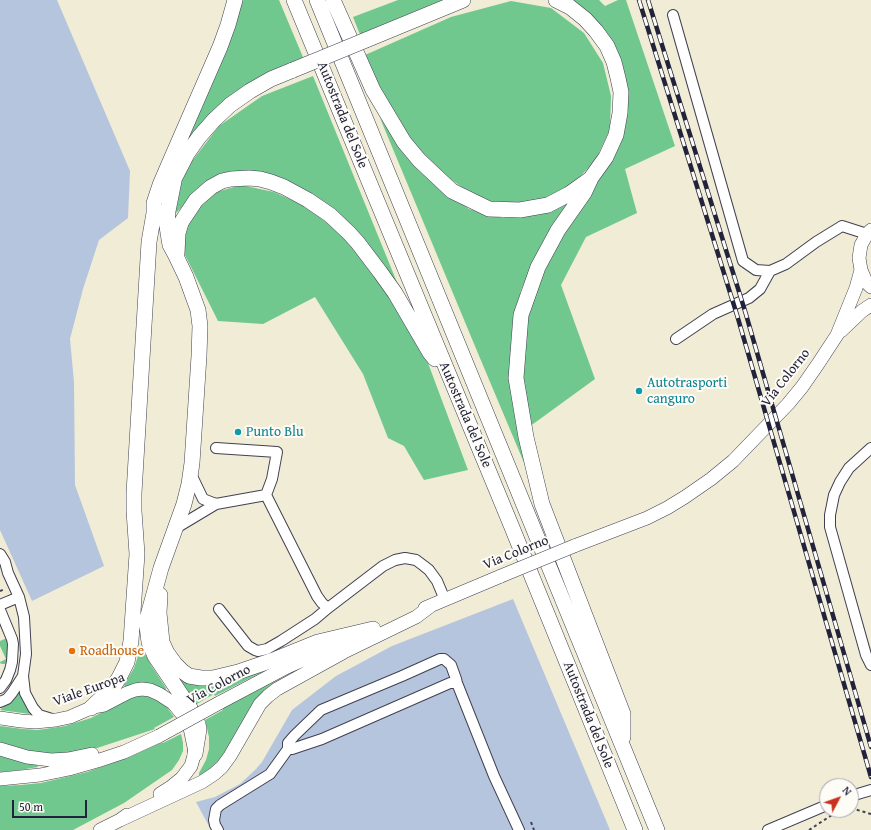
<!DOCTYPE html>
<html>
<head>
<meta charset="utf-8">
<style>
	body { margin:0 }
	#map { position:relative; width:871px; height:830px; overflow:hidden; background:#f0ecd5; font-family:"Gentium Book Plus",serif }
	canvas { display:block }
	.north { position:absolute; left:819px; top:778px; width:40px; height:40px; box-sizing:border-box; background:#fdfcf7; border:1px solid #a5a5ac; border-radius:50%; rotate:49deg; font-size:11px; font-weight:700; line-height:16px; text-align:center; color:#22223b }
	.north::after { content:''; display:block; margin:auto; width:14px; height:18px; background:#c8321e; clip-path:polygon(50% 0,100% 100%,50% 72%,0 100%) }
	.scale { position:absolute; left:12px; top:800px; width:75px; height:18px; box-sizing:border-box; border:2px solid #22223b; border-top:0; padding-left:5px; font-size:12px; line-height:14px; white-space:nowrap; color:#22223b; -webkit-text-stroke:3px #fdfcf7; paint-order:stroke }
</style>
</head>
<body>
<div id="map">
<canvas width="871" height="830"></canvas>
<div class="north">N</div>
<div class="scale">50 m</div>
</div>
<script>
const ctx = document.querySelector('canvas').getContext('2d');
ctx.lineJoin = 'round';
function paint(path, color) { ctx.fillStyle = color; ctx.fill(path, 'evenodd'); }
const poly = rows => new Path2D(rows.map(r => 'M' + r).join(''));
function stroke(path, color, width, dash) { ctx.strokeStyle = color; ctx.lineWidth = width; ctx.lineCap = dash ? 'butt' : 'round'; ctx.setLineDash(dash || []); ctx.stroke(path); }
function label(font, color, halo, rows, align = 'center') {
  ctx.font = font + ' "Gentium Book Plus",serif'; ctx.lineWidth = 4; ctx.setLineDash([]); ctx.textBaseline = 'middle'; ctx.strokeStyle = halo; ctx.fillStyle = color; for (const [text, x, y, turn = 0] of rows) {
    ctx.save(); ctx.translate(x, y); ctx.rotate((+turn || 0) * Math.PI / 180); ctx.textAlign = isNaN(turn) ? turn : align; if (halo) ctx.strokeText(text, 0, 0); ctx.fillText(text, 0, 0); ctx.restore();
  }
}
paint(poly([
	[0,0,57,0,130,171,128,218,99,240,83,289,70,339,74,382,75,485,104,566,32,601,0,530],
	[513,599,610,830,211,830,196,802,215,797,240,784,256,769,262,762,292,710,336,676,392,646]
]), '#b6c5de');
paint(poly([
	[242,0,279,0,305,62,261,81,175,164],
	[398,0,455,0,361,37,353,17],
	[561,0,599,0,605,6,618,0,626,0,675,146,625,169,637,213,586,237,561,285,595,379,529,427,520,376,524,324,541,270,622,131,613,52],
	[511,1,551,8,584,33,603,63,611,96,610,129,595,161,569,188,531,205,482,201,430,165,392,113,365,55,451,17],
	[313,76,405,302,343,221,259,176,198,191,176,213,172,214,177,189,192,161,219,126,262,96],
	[380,118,420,172,469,209,503,218,541,214,569,201,539,250,521,290,512,332,510,387,530,477,477,351],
	[241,185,274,192,309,208,345,238,378,279,425,355,468,470,424,480,404,446,388,438,363,374,315,297,263,324,218,321,182,249,184,234,194,211,213,193],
	[7,638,8,641,7,660,5,664,2,664,0,663,0,662,6,659,0,646,0,641],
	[142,648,143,650,151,665,166,688,166,690,125,687,124,685,134,668,140,650],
	[276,665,215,696,214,694,195,705,172,667,181,676],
	[280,679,281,679,222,757,211,768,202,776,199,775,199,773,206,760,209,749,209,737,205,720,223,710,222,708],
	[19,690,23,701,30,714,0,710,11,700],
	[137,694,148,695,164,703,174,717,154,728,155,729,94,749,51,756,0,744,0,726,23,729,38,730,65,726,91,718],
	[181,734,183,743,183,751,179,760,172,770,124,803,73,830,0,830,0,786,21,785,41,783,87,772,132,756,162,742,163,743],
	[0,754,37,765,38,767,20,770,0,772]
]), '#71c88e');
const minor = poly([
	[673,15,743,261,756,270,770,271,786,264,816,242,842,226,867,234],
	[676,339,713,314,749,298,760,289,770,271],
	[216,448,277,452,272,479,266,495,317,596,322,603,328,608,383,566,395,560,405,558,416,560,424,566,429,570,437,581,445,600],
	[871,448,849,468,840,482,834,495,830,515,830,527,866,655,871,665],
	[191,474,203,499,216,504],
	[176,528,216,504,266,495],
	[0,554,5,562,8,573,19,597,24,617,26,654,23,676,25,693,33,708,39,715,52,719],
	[0,605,19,597],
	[219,609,248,646,255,650,258,651,267,649,281,641,315,619,328,608],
	[0,610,12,639,13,644,12,662,10,670,6,680,0,688],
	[457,683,450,683,322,739,292,749,288,749,288,743,295,735,321,710,402,676,440,659,444,659,451,665,456,679,457,683,494,776,519,830],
	[0,702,7,699,12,693,23,676],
	[851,796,871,790],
	[218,830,215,825,214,820,216,809,220,805,270,774,288,749],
	[768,830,827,805]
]);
const major = poly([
	[871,230,867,234,861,245,859,258,861,270,866,282,871,287],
	[841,331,862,311,871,305],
	[574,546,647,518,667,508,685,497,711,479,733,461,788,404,802,387,818,364,837,335,856,288,861,270],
	[425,608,501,576],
	[219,703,287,667,347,640],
	[0,718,21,721,35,722,56,720,70,717,93,707,104,705,127,693,135,690,142,689,150,690,159,694,173,703,181,713],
	[0,749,27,757,51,760,68,759,92,754],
	[0,779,40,775,69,769,97,761,124,752,159,736],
	[160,794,171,787,182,778,191,766,195,752,190,728],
	[120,820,202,782,214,774,222,767,230,756,260,704,268,696,277,689,344,652,416,617,432,605],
	[100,830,120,820,127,815]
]);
const highway = poly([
	[294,0,511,525,635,830],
	[317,0,657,830],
	[333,0,373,90,404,142,419,160,452,191,489,209,520,210,548,205,569,194,590,179],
	[556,0,570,7,585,19,596,31,607,46,614,62,618,78,621,92,620,113,616,135,606,157,591,178,584,193,558,230,538,267,521,315,516,378,526,437,542,504,623,714,623,737],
	[366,40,463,0],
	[174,181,168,211,167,226,168,233,170,245,176,256,186,277,198,310,200,326,199,356,192,463,189,484,184,504,161,568,147,619,147,626,149,642,155,656,190,708],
	[169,189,187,154,199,137,214,120,230,105,250,91,271,79,293,70],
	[177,254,178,233,181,223,184,218,196,200,211,187,222,181,231,179,249,178,260,179,271,182,284,187,308,200,330,215,349,233,358,243,380,272,395,293,430,353,435,359],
	[160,595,159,613,162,642,167,653,175,664,182,671,189,676,201,678,213,678,238,672,276,659,318,642,373,629],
	[91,708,113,687,119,678,127,662,131,641,137,554,134,511,134,493,149,242,154,213,154,203,160,185,169,164,220,47,228,25,235,0],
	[195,754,199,729,198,724]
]);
stroke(minor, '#414052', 12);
stroke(major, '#414052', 14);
stroke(highway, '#414052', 16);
stroke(poly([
	[0,591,5,589],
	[851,808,871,814],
	[531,822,534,830],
	[809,830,838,811,841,810]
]), '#414052', 2, [3, 3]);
stroke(minor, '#fff', 10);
stroke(major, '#fff', 13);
stroke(highway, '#fff', 15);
const rail = poly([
	[639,0,737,315,871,777],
	[648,0,745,311,871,747]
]);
stroke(rail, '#22223b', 4.5);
stroke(rail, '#fdfcf7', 3, [9]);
const majorBridge = poly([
	[501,576,574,546],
	[159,736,219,703]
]);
const highwayBridge = poly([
	[293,70,366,40]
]);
stroke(majorBridge, '#414052', 14, []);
stroke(highwayBridge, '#414052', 16, []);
stroke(majorBridge, '#fff', 13);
stroke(highwayBridge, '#fff', 15);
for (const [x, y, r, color] of [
	[639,391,4,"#0f9aa8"],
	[238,432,4,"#0f9aa8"],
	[72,651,4,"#e8710a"]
]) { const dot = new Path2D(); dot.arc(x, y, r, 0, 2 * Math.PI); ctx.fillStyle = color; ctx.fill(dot); stroke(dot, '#fdfcf7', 1.5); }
label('14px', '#22223b', '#fdfcf7', [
	["Autostrada del Sole",342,115,68],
	["Via Colorno",786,378,-52],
	["Autostrada del Sole",465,415,67],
	["Via Colorno",516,553,-22],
	["Via Colorno",219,685,-28],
	["Viale Europa",89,690,-20],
	["Autostrada del Sole",588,715,68]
]);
label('14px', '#0d838f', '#fdfcf7', [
	["Autotrasporti",647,383],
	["canguro",647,399],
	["Punto Blu",246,432]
], 'left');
label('14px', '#c56008', '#fdfcf7', [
	["Roadhouse",80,651]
], 'left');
</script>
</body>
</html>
